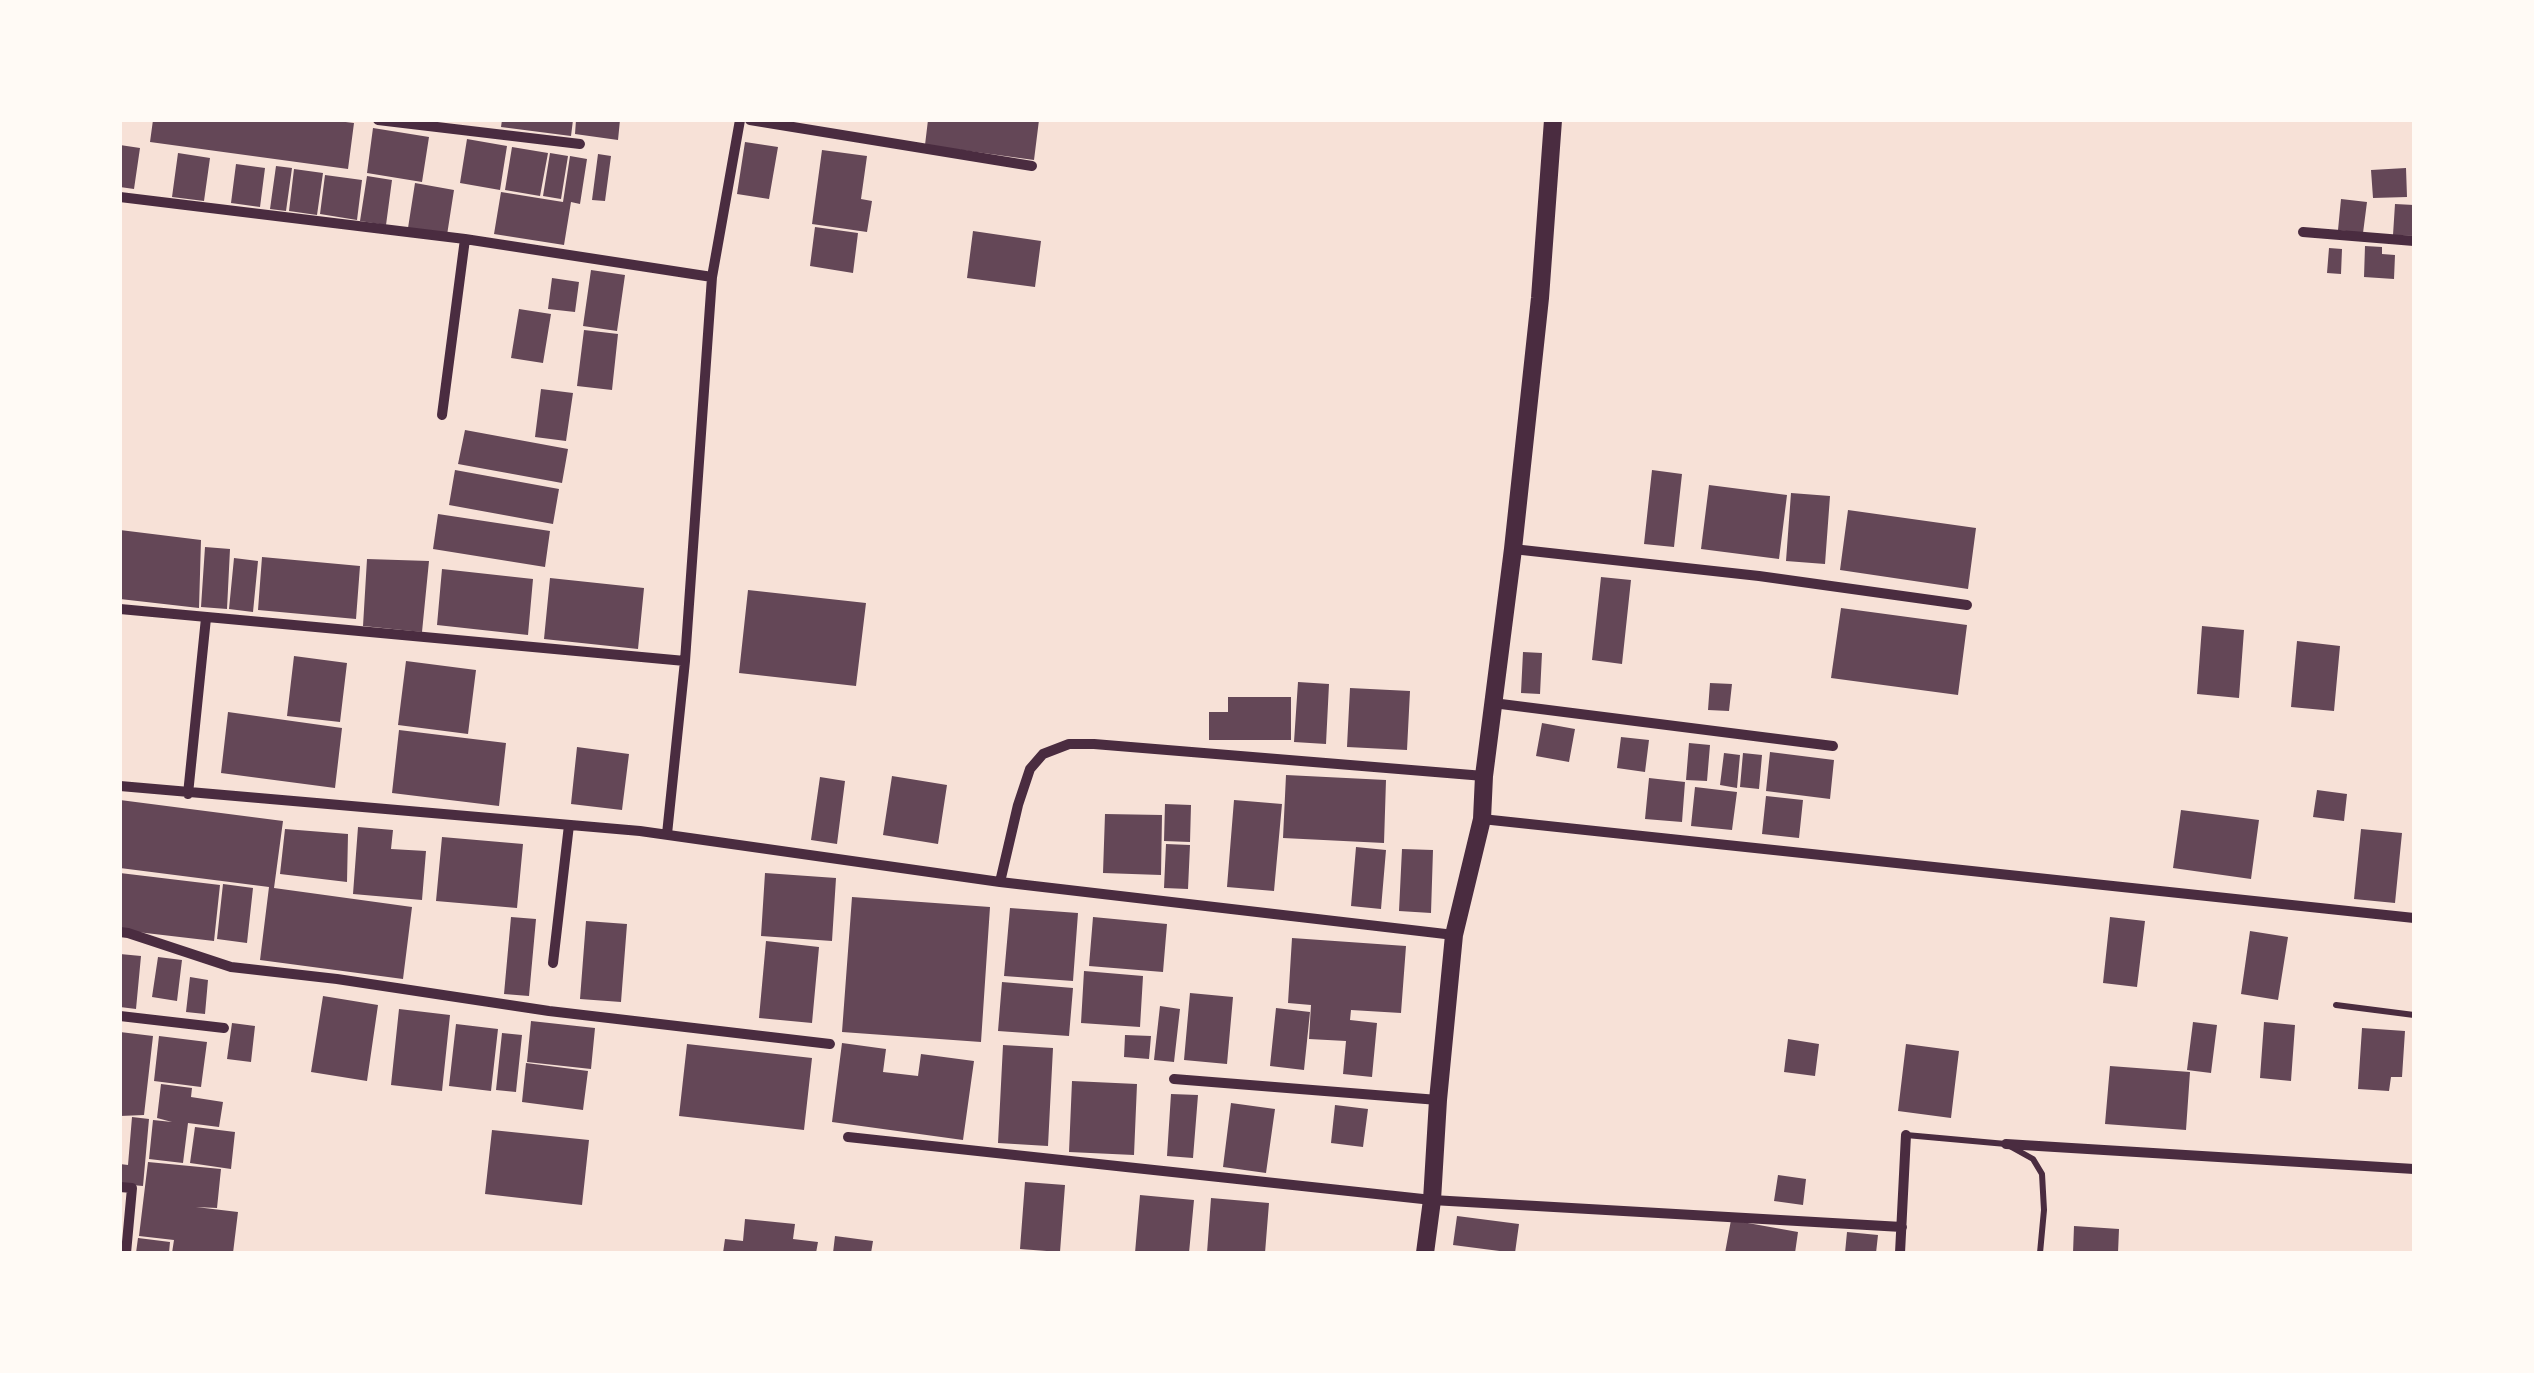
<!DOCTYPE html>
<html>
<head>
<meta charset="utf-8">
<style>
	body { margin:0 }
	#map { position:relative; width:2534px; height:1373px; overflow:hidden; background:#f7e1d7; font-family:Ubuntu,sans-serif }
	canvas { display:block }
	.frame { position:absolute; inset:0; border:122px solid #fffaf5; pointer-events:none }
</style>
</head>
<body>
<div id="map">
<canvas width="2534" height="1373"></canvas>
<div class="frame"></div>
</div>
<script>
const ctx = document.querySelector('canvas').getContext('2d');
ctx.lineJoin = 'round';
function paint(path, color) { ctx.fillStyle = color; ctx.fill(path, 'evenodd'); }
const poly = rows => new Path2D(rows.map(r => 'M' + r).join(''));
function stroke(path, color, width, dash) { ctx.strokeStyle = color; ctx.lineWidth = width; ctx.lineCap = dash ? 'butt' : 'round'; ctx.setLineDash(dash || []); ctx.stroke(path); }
paint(poly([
	[153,120,329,120,354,123,348,169,150,142],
	[502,120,573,120,571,136,501,127],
	[576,120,620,120,618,140,575,134],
	[928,120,1039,120,1034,160,925,145],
	[373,128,429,137,422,182,367,173],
	[467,139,507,146,500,190,460,183],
	[745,142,778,147,769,199,737,194],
	[120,145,140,148,134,189,120,187],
	[512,147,548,153,540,196,505,190],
	[822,150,867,156,861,199,872,201,867,232,812,224],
	[178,153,210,158,204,201,172,197],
	[550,153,568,156,561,199,543,196],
	[598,154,611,156,605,201,592,200],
	[570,156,587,159,580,204,571,202,564,245,494,234,501,192,563,202],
	[236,164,265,168,260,207,231,203],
	[276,166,292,168,286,211,270,209],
	[2406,168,2407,197,2373,198,2371,170],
	[294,169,323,173,317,215,289,211],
	[325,175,362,180,357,220,320,214],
	[367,176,392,180,386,225,360,221],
	[415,183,454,190,447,235,408,228],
	[2341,199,2367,202,2363,233,2338,230],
	[2395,204,2414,205,2414,236,2393,235],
	[815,227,858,233,853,273,810,266],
	[973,231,1041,241,1035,287,967,278],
	[2365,246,2382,247,2382,254,2395,255,2394,279,2364,277],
	[2329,248,2342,249,2341,274,2327,273],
	[591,270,625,275,617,331,583,326],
	[552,278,579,282,575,312,548,309],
	[519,309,551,314,543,363,511,358],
	[584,330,618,334,612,390,577,386],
	[541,389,573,393,566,441,535,437],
	[465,430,568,449,562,483,458,464],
	[455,470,559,489,553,524,449,505],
	[1652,470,1682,474,1674,547,1644,544],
	[1709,485,1787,495,1779,559,1701,549],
	[1791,493,1830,496,1825,564,1786,561],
	[1848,510,1976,528,1968,589,1840,570],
	[438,514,550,531,545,567,433,549],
	[120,530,201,540,199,608,120,599],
	[205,547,230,549,227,609,201,607],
	[262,557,360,566,356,619,258,610],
	[234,558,258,561,253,612,229,609],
	[367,559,429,561,422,632,363,626],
	[442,569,533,579,528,635,437,625],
	[1601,577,1631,580,1622,664,1592,660],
	[550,578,644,588,638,649,544,639],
	[748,590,866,603,856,686,739,673],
	[1841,608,1967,625,1958,695,1831,678],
	[2202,626,2244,630,2239,698,2197,694],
	[2297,641,2340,646,2334,711,2291,707],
	[1523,652,1542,653,1540,694,1521,693],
	[294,656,347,663,340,722,287,716],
	[406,661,476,670,468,734,398,725],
	[1298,682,1329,684,1326,744,1294,742],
	[1710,683,1732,684,1729,711,1708,710],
	[1350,688,1410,691,1407,750,1347,747],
	[1228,697,1291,697,1291,740,1209,740,1209,712,1228,712],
	[228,712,342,728,335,788,221,773],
	[1542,723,1575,729,1569,762,1536,756],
	[399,730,506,743,499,806,392,793],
	[1621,737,1649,740,1645,772,1617,768],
	[1689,743,1710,745,1707,781,1686,780],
	[577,747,629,754,622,810,571,804],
	[1770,752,1834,760,1830,799,1766,791],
	[1724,753,1740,755,1737,788,1720,785],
	[1743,753,1762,755,1759,789,1740,787],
	[1286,775,1386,780,1384,843,1283,838],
	[892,776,947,785,938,844,883,835],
	[820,777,845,781,837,844,811,840],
	[1649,778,1685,782,1682,822,1645,819],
	[1695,787,1737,792,1732,830,1691,826],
	[2317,790,2347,794,2344,821,2313,817],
	[1766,796,1803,800,1799,838,1762,834],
	[120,800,283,821,274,888,412,907,403,979,260,960,269,887,120,868],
	[1234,800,1282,804,1274,891,1227,887],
	[1165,804,1191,805,1190,842,1164,841],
	[2181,810,2259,820,2251,879,2173,868],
	[1105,814,1162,815,1161,875,1103,873],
	[358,827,393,830,391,849,426,851,422,900,353,894],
	[285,829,348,834,347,882,280,874],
	[2361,829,2402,833,2395,903,2354,899],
	[442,837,523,844,517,908,436,901],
	[1166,844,1190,845,1188,889,1164,888],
	[1356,847,1386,850,1381,909,1351,906],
	[1402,849,1433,850,1431,913,1399,911],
	[120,873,220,885,214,941,120,930],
	[765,873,836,878,832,941,761,936],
	[223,884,253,888,247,943,217,939],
	[852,897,990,907,981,1042,842,1032],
	[1010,908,1078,913,1073,981,1004,976],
	[511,917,536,919,529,996,504,994],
	[1093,917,1167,924,1163,972,1089,966],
	[2110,917,2145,921,2137,987,2103,983],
	[586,921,627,924,621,1002,580,999],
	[2250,931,2288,937,2278,1000,2241,994],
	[1292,938,1406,946,1401,1013,1351,1010,1350,1020,1377,1023,1372,1077,1343,1074,1346,1041,1309,1039,1311,1005,1288,1003],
	[766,941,819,947,812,1023,759,1018],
	[120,954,141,956,136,1009,120,1007],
	[158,957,182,960,177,1001,152,997],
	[1084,971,1143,976,1140,1027,1081,1023],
	[190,977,208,980,205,1014,186,1012],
	[1002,982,1073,988,1069,1036,998,1031],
	[1190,993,1233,997,1227,1064,1184,1060],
	[323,996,378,1005,367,1081,311,1072],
	[1160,1006,1180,1009,1174,1062,1154,1060],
	[1276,1008,1310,1012,1304,1070,1270,1066],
	[399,1009,450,1015,442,1091,391,1085],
	[531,1021,595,1028,591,1069,527,1062],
	[2193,1022,2217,1025,2211,1073,2187,1070],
	[2264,1022,2295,1025,2291,1081,2260,1078],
	[232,1023,255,1026,251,1062,227,1059],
	[456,1024,498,1029,491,1091,449,1086],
	[2362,1028,2405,1031,2402,1077,2391,1077,2389,1091,2358,1089],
	[120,1032,153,1036,144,1115,120,1116],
	[502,1033,522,1035,516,1092,496,1090],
	[1125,1035,1151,1036,1149,1059,1124,1057],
	[159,1036,207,1042,201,1087,154,1081],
	[1788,1039,1819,1044,1815,1076,1784,1072],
	[842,1043,886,1049,883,1072,918,1076,921,1054,974,1061,963,1140,832,1122],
	[687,1044,812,1058,804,1130,679,1116],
	[1906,1044,1959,1051,1951,1118,1898,1111],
	[1003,1045,1053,1048,1048,1146,998,1143],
	[526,1063,588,1071,583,1110,522,1102],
	[2110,1066,2190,1072,2186,1130,2105,1124],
	[1072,1081,1137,1084,1134,1155,1069,1152],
	[161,1084,192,1088,191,1097,223,1102,219,1127,188,1123,183,1163,149,1159,153,1120,172,1122,157,1118],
	[1171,1094,1198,1095,1193,1158,1167,1156],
	[1231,1103,1275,1109,1266,1173,1223,1167],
	[1335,1105,1368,1109,1363,1147,1331,1143],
	[132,1117,149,1119,143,1186,120,1184,120,1164,128,1165],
	[195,1127,235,1132,231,1169,190,1163],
	[492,1130,589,1140,582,1205,485,1194],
	[148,1162,221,1169,217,1208,196,1207,238,1212,233,1253,172,1253,174,1240,139,1236],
	[1778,1175,1806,1179,1803,1205,1774,1201],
	[1025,1182,1065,1185,1060,1252,1020,1249],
	[1140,1195,1194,1200,1189,1253,1135,1253],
	[1211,1198,1269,1203,1265,1253,1207,1253],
	[1457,1216,1519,1224,1515,1253,1453,1245],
	[745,1219,795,1224,793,1239,818,1242,816,1253,723,1253,725,1239,743,1241],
	[1731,1220,1798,1232,1795,1253,1725,1253],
	[2074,1226,2119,1229,2118,1253,2073,1253],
	[1847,1232,1878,1235,1876,1253,1845,1253],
	[835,1236,873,1241,871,1253,833,1253],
	[138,1238,170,1242,169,1253,136,1253]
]), '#644757');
stroke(poly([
	[2336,1005,2414,1015],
	[1906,1135,2006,1144,2033,1159,2042,1174,2044,1210,2040,1253]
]), '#4a2c40', 6);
stroke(poly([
	[378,120,580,144],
	[750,120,1032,166],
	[120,197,465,239,712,277],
	[2303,232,2414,241],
	[442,415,465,239],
	[1513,549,1759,576,1967,605],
	[120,609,685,661,667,834],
	[685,661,712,277,740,120],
	[1493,703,1833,746],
	[120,786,640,831,1000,882,1454,935],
	[188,794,206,618],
	[1482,819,2414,918],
	[1000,882,1018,805,1030,769,1043,754,1069,744,1094,744,1484,776],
	[120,932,128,933,231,967,337,979,549,1011,830,1044],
	[553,963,569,825],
	[120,1016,224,1028],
	[1174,1079,1438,1100],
	[848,1137,1432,1200,1902,1227],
	[2006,1144,2414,1169],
	[120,1187,132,1188,126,1253],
	[1900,1253,1906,1135]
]), '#4a2c40', 10);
stroke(poly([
	[1425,1253,1432,1200,1438,1100,1454,935,1482,819,1484,776,1513,549,1540,298,1553,120]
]), '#4a2c40', 18);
</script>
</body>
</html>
